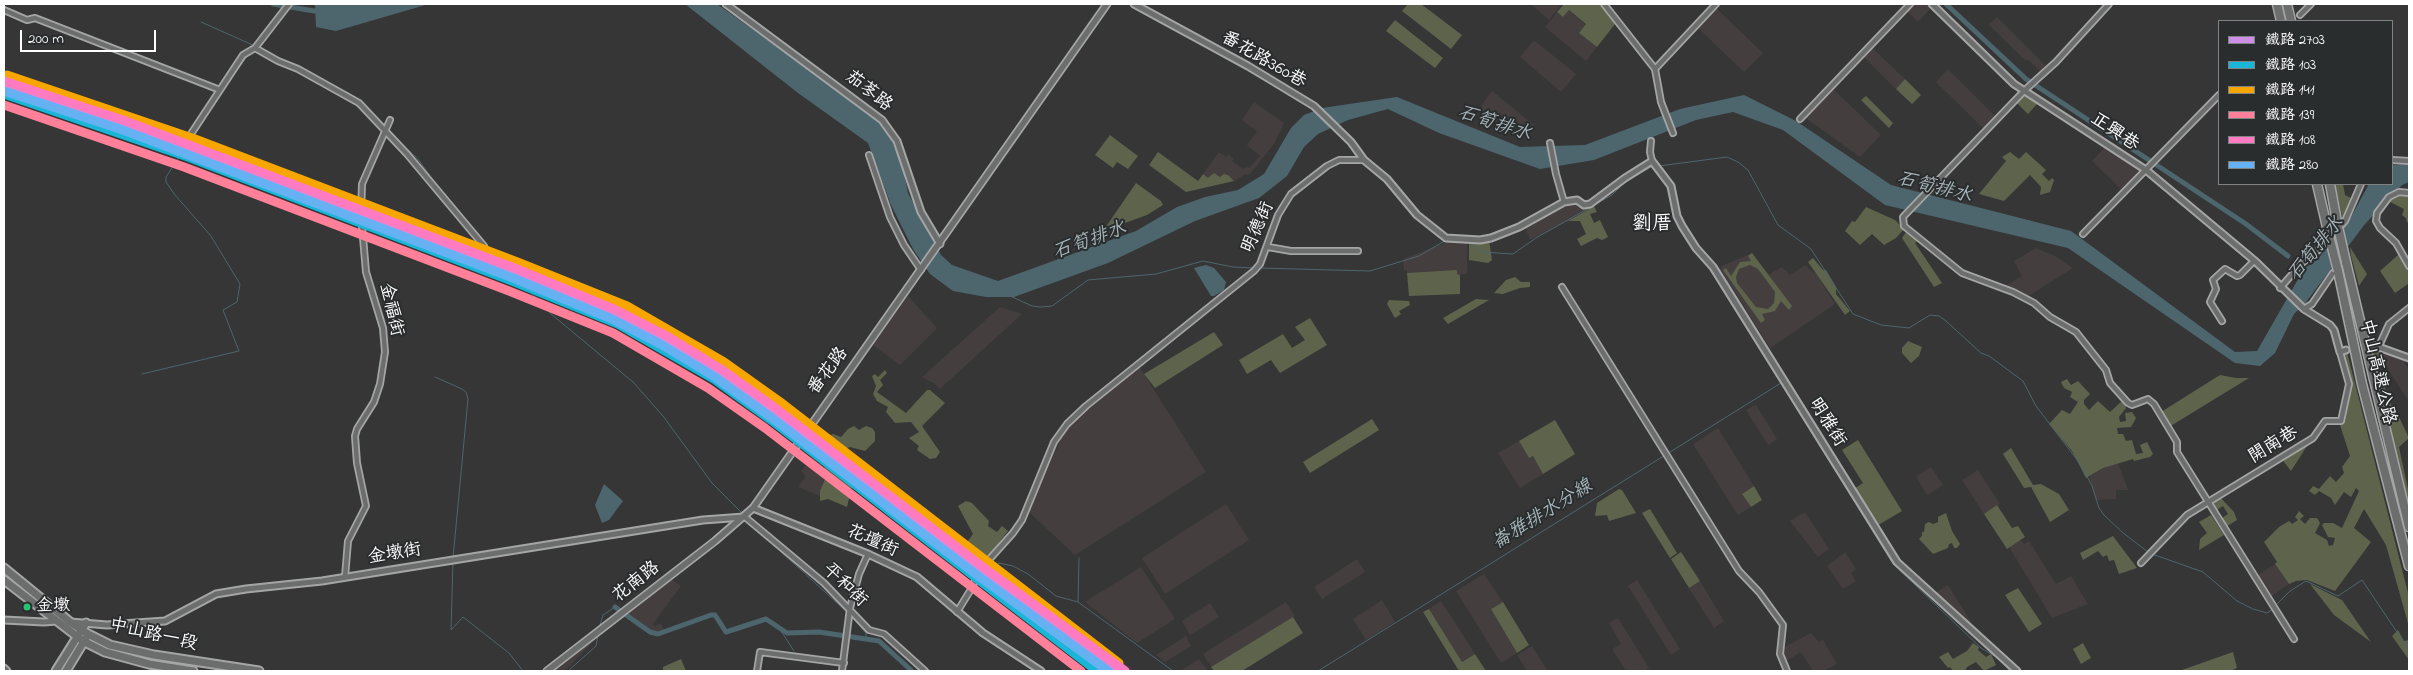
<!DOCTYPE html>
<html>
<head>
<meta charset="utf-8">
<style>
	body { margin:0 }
	#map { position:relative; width:2413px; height:675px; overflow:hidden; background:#363636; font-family:"Indie Flower","LXGW WenKai TC",sans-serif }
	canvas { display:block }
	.frame { position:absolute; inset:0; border:5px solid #fff; pointer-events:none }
	.legend { position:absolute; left:2218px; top:20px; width:175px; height:165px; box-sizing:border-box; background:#2a2d2e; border:1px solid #7f8182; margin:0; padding:6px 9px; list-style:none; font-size:15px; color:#fff }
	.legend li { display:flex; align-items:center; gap:10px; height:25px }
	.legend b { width:25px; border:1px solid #7f8182 }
	.scale { position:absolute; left:20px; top:30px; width:136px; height:22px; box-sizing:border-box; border:2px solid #fff; border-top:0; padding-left:6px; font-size:15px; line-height:18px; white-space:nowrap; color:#fff; -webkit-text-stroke:4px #2a2d2e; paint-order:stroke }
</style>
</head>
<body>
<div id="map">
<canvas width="2413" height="675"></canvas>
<div class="frame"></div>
<ul class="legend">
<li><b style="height:6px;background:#ce8fe9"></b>鐵路 2703</li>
<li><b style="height:6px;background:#1ab6d8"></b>鐵路 103</li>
<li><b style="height:6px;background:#f7a600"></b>鐵路 141</li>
<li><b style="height:6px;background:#ff8098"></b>鐵路 139</li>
<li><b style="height:6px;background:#fe7ac1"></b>鐵路 108</li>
<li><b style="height:6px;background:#66b1f2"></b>鐵路 280</li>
</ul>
<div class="scale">200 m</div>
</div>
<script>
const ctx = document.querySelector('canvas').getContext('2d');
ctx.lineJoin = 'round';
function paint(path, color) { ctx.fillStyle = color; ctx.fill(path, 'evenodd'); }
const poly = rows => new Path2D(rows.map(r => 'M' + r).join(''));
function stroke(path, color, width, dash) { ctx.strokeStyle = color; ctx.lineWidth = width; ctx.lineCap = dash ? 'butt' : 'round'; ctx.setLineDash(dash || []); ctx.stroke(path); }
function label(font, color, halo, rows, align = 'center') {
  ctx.font = font + ' "Indie Flower","LXGW WenKai TC",sans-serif'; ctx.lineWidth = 4; ctx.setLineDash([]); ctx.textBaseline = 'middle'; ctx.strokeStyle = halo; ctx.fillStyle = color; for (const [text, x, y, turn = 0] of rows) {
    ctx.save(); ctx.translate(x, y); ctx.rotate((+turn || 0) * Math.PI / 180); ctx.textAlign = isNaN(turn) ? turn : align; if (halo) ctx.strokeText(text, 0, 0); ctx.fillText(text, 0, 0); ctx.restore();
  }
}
paint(poly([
	[1531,4,1562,4,1549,20],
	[1914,4,1928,4,1932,7,1918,22,1907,11],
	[1714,6,1763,53,1744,72,1695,25],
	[1569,10,1586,25,1580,33,1597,47,1586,61,1545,27,1557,12,1563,17],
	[1997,17,2046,66,2040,71,2027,59,2026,61,1989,25],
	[1534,40,1576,74,1561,92,1520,57],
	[1871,47,1905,79,1896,89,1863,56],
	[1948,69,1995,116,1983,128,1936,82],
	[1831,87,1881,135,1860,157,1803,116],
	[1492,91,1534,125,1526,136,1500,115,1496,124,1477,120,1483,103],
	[1254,102,1284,123,1274,144,1250,174,1244,175,1234,181,1226,174,1220,177,1208,178,1203,174,1219,152,1226,157,1228,154,1234,159,1232,161,1243,169,1246,167,1249,168,1260,156,1247,145,1257,131,1242,120],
	[2106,146,2142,171,2123,191,2092,161],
	[1577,201,1584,210,1568,221,1530,240,1524,224,1554,206],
	[1450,241,1465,241,1467,243,1467,274,1457,275,1457,270,1434,273,1407,273,1407,270,1404,271,1403,259],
	[2036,248,2055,256,2073,268,2027,297,2005,286,2022,276,2014,261],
	[1752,253,1768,275,1782,267,1790,275,1805,265,1817,275,1835,304,1770,348,1720,269,1722,266],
	[908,296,937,328,900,365,873,345],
	[1000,307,1022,314,940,389,935,384,922,377],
	[2379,350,2401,357,2409,370,2409,402,2379,355],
	[1139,366,1206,472,1075,555,1030,513,1029,508,1064,433,1079,417],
	[1756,405,1777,439,1768,445,1746,410],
	[1718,428,1754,486,1742,494,1751,507,1738,515,1693,444],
	[1519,441,1529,458,1533,456,1543,474,1520,488,1498,453],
	[815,455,827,465,820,496,798,487,806,476,801,471],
	[2118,463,2128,490,2116,490,2116,499,2096,500,2089,477,2103,468],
	[1931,467,1943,485,1927,495,1916,476],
	[1978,470,2000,504,1984,514,1962,480],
	[1226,504,1249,540,1165,594,1142,558],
	[1805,512,1829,549,1818,557,1790,521],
	[2021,540,2024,544,2029,541,2056,584,2071,576,2088,604,2052,618,2009,547],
	[1845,552,1856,569,1851,573,1856,581,1843,589,1827,566],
	[1357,559,1365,572,1322,599,1314,587],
	[982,564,1135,671,1099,671,1038,627,996,589,977,569],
	[2275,564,2289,584,2269,598,2255,577],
	[1141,567,1175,619,1137,643,1085,602],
	[1484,574,1503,602,1491,609,1517,653,1501,663,1456,591],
	[671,579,681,586,653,624,655,626,661,623,664,630,648,632,626,614],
	[1637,580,1680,649,1671,655,1628,586],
	[1700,581,1724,621,1714,628,1689,588],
	[1948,585,1983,641,1935,593],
	[1382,600,1395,622,1366,640,1353,619],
	[1441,601,1475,654,1462,662,1429,609],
	[1286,602,1295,616,1211,667,1203,654],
	[1210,603,1219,617,1190,635,1182,621],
	[1618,618,1649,668,1644,671,1626,671,1612,649,1621,644,1609,623],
	[1811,633,1819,642,1823,640,1837,664,1823,671,1813,671,1801,652,1781,664,1779,650],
	[1186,636,1191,646,1165,662,1156,655],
	[590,641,591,644,565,671,552,671],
	[1532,646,1548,671,1527,671,1517,655],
	[1199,659,1208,671,1180,671]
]), '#443e3f');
paint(poly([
	[1408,4,1421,4,1462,35,1451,49,1402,11],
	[1564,4,1601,4,1615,24,1597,47,1579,33,1586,24,1569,10,1563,17,1557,12],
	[1395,20,1443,58,1435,68,1386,31],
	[1905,79,1921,95,1912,104,1896,89],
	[2026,94,2039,102,2028,114,2017,103],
	[1866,96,1893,123,1889,128,1861,100],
	[1110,135,1138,156,1128,169,1117,162,1113,168,1095,155],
	[1158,152,1198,181,1203,174,1208,178,1214,173,1220,177,1224,174,1228,175,1234,181,1186,192,1149,165],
	[2010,152,2019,159,2026,152,2046,170,2042,174,2049,181,2052,178,2054,180,2050,192,2040,195,2041,187,2030,175,2004,201,1979,194,2006,161,2002,157],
	[1136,183,1161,201,1163,205,1147,215,1103,231],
	[2335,184,2343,184,2345,195,2353,199,2344,218,2342,216],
	[2401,194,2409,196,2409,220,2407,223,2406,218,2402,215,2404,209,2388,201],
	[1594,206,1597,212,1590,214,1594,223,1600,220,1608,237,1602,240,1597,238,1581,246,1577,239,1586,234,1580,221,1568,221],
	[1866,207,1895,220,1904,229,1896,238,1884,245,1872,234,1860,245,1845,231,1852,221,1855,222],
	[1906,232,1917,241,1915,243,1942,283,1934,287,1902,238],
	[1489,240,1492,260,1488,263,1469,260,1469,242],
	[2350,247,2367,274,2359,286,2351,256],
	[1752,253,1792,306,1789,310,1781,301,1775,311,1762,314,1765,320,1761,323,1723,270,1726,268,1731,276,1740,262,1751,261,1748,256],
	[1750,265,1758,269,1775,292,1774,303,1768,309,1756,307,1737,283,1736,277,1739,269],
	[2398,255,2403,257,2409,271,2408,284,2395,293,2380,271],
	[1813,258,1823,270,1826,270,1836,287,1836,294,1850,311,1845,315,1808,262],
	[1457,270,1457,274,1460,275,1460,294,1409,296,1407,273],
	[1515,277,1521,282,1530,282,1530,287,1520,288,1503,294,1494,293,1506,280],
	[1476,299,1489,300,1448,324,1443,318],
	[1389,300,1409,301,1410,305,1399,311,1401,314,1395,318,1387,304],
	[1310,318,1327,345,1280,373,1271,360,1247,374,1239,360,1283,334,1292,348,1305,340,1295,327],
	[1214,332,1223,345,1155,388,1144,374],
	[1908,341,1922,347,1919,356,1911,363,1902,353,1902,348],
	[2379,350,2381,377,2392,407,2399,417,2409,438,2399,447,2409,494,2409,511,2373,351],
	[2347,352,2409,597,2409,627,2386,545,2364,509,2354,528,2371,542,2335,591,2307,580,2296,581,2289,584,2275,564,2277,562,2264,542,2279,527,2289,521,2292,524,2298,520,2295,517,2299,511,2304,516,2300,519,2305,524,2310,518,2317,518,2320,523,2315,533,2327,540,2329,546,2333,545,2335,538,2328,537,2322,525,2324,523,2333,523,2342,528,2359,491,2356,488,2351,497,2344,492,2335,505,2331,498,2319,491,2315,495,2309,491,2313,486,2319,489,2330,476,2336,482,2344,473,2342,467,2350,456,2340,425,2349,383,2343,358],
	[885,370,887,373,880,380,883,385,877,392,906,413,927,390,930,390,945,403,922,426,940,452,936,458,930,459,917,450,919,446,909,438,919,432,911,422,895,423,886,412,888,407,877,401,873,394,876,386,872,376,875,374,878,377],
	[2220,375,2236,378,2249,378,2169,427,2161,412],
	[2067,379,2071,385,2078,381,2090,394,2084,400,2084,404,2089,410,2098,401,2110,412,2123,400,2126,408,2119,417,2120,422,2126,421,2125,413,2132,412,2136,418,2131,427,2117,428,2118,434,2123,434,2126,441,2132,440,2136,454,2143,453,2140,445,2147,442,2153,454,2150,457,2134,461,2133,459,2103,468,2086,478,2072,451,2049,424,2062,410,2070,414,2078,402,2070,397,2072,392,2064,388,2061,382],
	[1372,419,1379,430,1310,473,1303,462],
	[1555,420,1575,454,1543,474,1533,456,1529,458,1519,441],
	[854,426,859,430,866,426,872,428,875,432,875,441,865,451,850,447,836,452,820,440,833,434,841,437,848,429],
	[1858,440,1902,511,1875,527,1852,490,1863,483,1842,450],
	[2307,444,2307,446,2291,471,2281,458],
	[2011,448,2033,485,2041,484,2059,494,2069,510,2050,522,2031,487,2024,488,2003,454],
	[819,450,854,478,847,507,828,499,820,501,820,491,825,479,821,473,826,465,815,455],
	[1754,486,1762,500,1751,507,1742,494],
	[1619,489,1622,490,1636,513,1609,521,1607,515,1595,516,1597,503],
	[2220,497,2234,512,2237,520,2224,528,2219,520,2228,514,2223,506,2217,510,2219,515,2217,517,2210,503],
	[966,501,972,503,989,521,988,526,997,532,1002,526,1008,531,989,555,982,556,965,545,973,534,958,506],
	[1997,505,2012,528,2018,526,2025,537,2007,549,1984,514],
	[1650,509,1677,553,1670,558,1642,513],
	[1946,513,1952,531,1960,544,1957,548,1954,548,1952,543,1949,544,1948,548,1933,554,1919,539,1922,536,1922,532,1924,532,1925,524,1929,522,1933,524,1938,522,1938,517],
	[2211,515,2224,535,2199,550,2200,539,2207,533,2199,522],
	[2113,536,2137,568,2119,574,2114,560,2109,561,2107,555,2103,557,2098,551,2083,560,2080,553],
	[1681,552,1700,581,1689,588,1671,559],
	[2310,584,2342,600,2371,642,2334,615],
	[2018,588,2042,624,2029,632,2005,595],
	[1503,602,1529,645,1517,653,1491,609],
	[1429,609,1462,662,1475,654,1486,671,1459,671,1423,612],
	[1293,617,1303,633,1242,671,1214,671,1211,667],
	[2398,630,2404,641,2409,640,2409,660,2392,636],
	[1973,643,1979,647,1978,650,1986,657,1991,654,1996,665,1984,671,1976,662,1967,667,1965,671,1953,671,1950,667,1948,668,1939,657,1948,652,1953,659,1967,651],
	[2083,643,2091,658,2081,664,2073,649],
	[2233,652,2237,668,2230,671,2179,671],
	[681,659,686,671,663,671,663,667]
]), '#5e634c');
paint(poly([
	[315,4,429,4,336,31,316,27],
	[685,4,717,4,885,124,903,168,908,193,941,255,952,265,998,281,1136,231,1177,207,1205,197,1238,190,1264,174,1291,128,1304,115,1322,108,1397,97,1520,147,1585,145,1680,109,1744,95,1796,121,1891,185,2071,231,2235,352,2257,351,2304,269,2318,259,2351,217,2369,184,2392,184,2392,165,2409,164,2409,182,2402,185,2365,224,2306,302,2294,314,2275,353,2260,366,2235,363,2068,248,1885,205,1783,130,1733,112,1696,120,1594,160,1540,169,1439,133,1388,109,1348,120,1318,134,1304,147,1287,176,1259,198,1195,221,1108,263,1014,297,986,297,953,291,930,274,913,249,891,205,868,143,798,93],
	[1206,265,1214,268,1226,282,1224,290,1214,296,1211,296,1194,268],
	[604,484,623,501,609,520,602,523,595,505]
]), '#4d666e');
stroke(poly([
	[1154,18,1310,106],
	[201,22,255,46],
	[302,69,342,91],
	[369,111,385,128],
	[395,138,418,159,440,190],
	[1659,166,1727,157,1738,162,1748,170,1778,225,1811,249,1853,314,1881,325,1909,328,1930,315,1939,316,1946,321,1981,353,1989,356,2023,381,2036,406,2081,465,2092,486,2099,508,2104,515,2122,532,2148,552],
	[450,202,495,255,526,268,522,283,551,314,633,382,663,416,712,483,742,513],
	[1472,242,1482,252,1513,254,1536,238,1612,195,1625,182,1653,166],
	[1259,268,1370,271,1419,256,1446,240],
	[1010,296,1032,306,1040,307,1052,306,1088,280,1156,274,1203,261,1233,267,1255,268],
	[142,374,239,351,223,310,237,302,240,284,211,236,175,195,166,182,166,177,228,82,249,54,255,51],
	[435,377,462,389,466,392,468,399,453,558],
	[747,521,847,612],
	[2152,554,2203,572,2237,601,2253,609,2267,613,2273,609],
	[1079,558,1078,602,1173,671],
	[453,562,451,630,463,617,509,653,523,671],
	[992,567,999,563,1013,566,1028,574,1056,596,1078,602],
	[2275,606,2290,591,2306,581,2338,596,2362,580,2409,650],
	[850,615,866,633,866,638],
	[599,628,603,615,615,607],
	[781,631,794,651],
	[568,671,596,646,598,635],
	[1318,671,1781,383,1893,564,1981,648,1996,657,2010,671]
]), '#4d666e', 1);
stroke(poly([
	[273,4,320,12],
	[1946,4,2026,79,2246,224,2288,256],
	[615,607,650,632,658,634,711,615,715,615,726,632,766,619,787,633,819,632,879,641,912,671]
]), '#4d666e', 5);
stroke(poly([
	[2346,350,2368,345]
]), '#4a4a4a', 5, [5, 2.5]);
const minor = poly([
	[1604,4,1655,69,1661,102,1673,133],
	[2109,4,2056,62,2025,90,1903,217,1904,226,1962,273,2013,292,2034,303,2050,317,2076,332,2106,370,2110,383,2128,403,2132,405,2148,399,2154,404,2177,442,2177,452,2294,639],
	[4,10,27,20,35,18,220,90],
	[2300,15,2311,4],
	[255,48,278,61,298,69,359,103,407,154,484,246],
	[1655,69,1716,4],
	[1800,119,1910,4],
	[187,140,243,55,255,48,289,4],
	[1651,141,1650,152,1652,161],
	[1550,143,1556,174,1564,202],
	[869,155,890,217,904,245,921,270],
	[2392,160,2409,161],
	[2409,193,2399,192,2389,197,2377,213,2376,221,2380,228,2396,243,2409,266],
	[2083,234,2219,95],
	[1268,247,1291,251,1358,251],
	[1562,287,1739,571,1759,592,1783,625,1780,654,1787,671],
	[2280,288,2303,262,2322,247,2345,221,2361,184],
	[2304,309,2312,304,2333,273],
	[2222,321,2210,302,2216,289,2213,280,2225,269,2237,276,2240,275,2254,261],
	[2379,346,2389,324,2409,308],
	[745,517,824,583,869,630,884,634,925,671],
	[2141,563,2187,515,2313,438,2325,421,2341,421,2349,384,2340,352],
	[345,577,348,541,366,506,357,463,355,436,357,429,374,402,380,384,385,352,383,328,366,272,361,214,362,184,390,120],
	[957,612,973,586,978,572,1013,533,1022,520,1054,442,1067,424,1086,406,1254,271,1260,264,1278,215,1291,194,1327,166,1339,160,1364,160],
	[757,671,760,652,844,663],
	[842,671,850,608,859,574,868,554]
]);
const tertiary = poly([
	[726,4,882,120,897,141,921,212,940,244],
	[1134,4,1248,66,1314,106,1351,142,1364,160,1387,179,1417,215,1446,238,1480,240,1491,238,1519,227,1564,202,1577,200,1584,205,1590,204,1625,178,1652,161,1671,186,1677,216,1682,226,1696,248,1713,267,1897,562,2017,671],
	[1932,4,2014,84,2146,170,2256,262,2304,309,2330,325,2334,330,2340,352,2346,350],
	[2370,344,2409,358],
	[753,508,868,554,917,577,983,633,1041,671],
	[4,620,44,622,57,621],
	[70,622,107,625,165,621,216,594,246,589,322,581,703,520,744,517],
	[4,668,7,671]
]);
const secondary = poly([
	[547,671,715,541,753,508,1107,4]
]);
const primary = poly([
	[4,568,70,622,88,634,110,645,154,655,259,671],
	[4,580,83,641,105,652,149,664,193,671],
	[56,671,86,623],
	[66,671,86,638]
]);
const motorway = poly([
	[2277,4,2281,21],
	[2287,4,2291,21],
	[2317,184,2329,236],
	[2330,184,2338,227],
	[2346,262,2409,527],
	[2338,271,2362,384,2409,566]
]);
stroke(minor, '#a5a5a5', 8);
stroke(tertiary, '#a5a5a5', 9);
stroke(secondary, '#a5a5a5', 9);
stroke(primary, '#a5a5a5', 11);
stroke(motorway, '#a5a5a5', 11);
stroke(minor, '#6c6d6d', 4.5);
stroke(tertiary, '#6c6d6d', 5);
stroke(secondary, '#6c6d6d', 5.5);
stroke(primary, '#6c6d6d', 7);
stroke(motorway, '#6c6d6d', 8);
const motorwayBridge = poly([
	[2338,227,2346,262],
	[2329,236,2338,271]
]);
stroke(motorwayBridge, '#a5a5a5', 11, []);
stroke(motorwayBridge, '#6c6d6d', 8);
stroke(poly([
	[4,84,191,148,516,272,622,315,719,371,777,412,1113,671]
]), '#ce8fe9', 9);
stroke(poly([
	[4,94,188,157,512,281,618,324,714,379,771,420,1097,671]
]), '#1ab6d8', 9);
stroke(poly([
	[7,75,195,139,520,263,627,306,724,362,783,404,1119,663]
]), '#f7a600', 9);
stroke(poly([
	[4,105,184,167,509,291,613,333,708,388,765,428,1081,671]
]), '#ff8098', 9);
stroke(poly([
	[4,81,123,120,517,269,616,310,667,336,721,369,778,410,983,567,1125,671]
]), '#fe7ac1', 9);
stroke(poly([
	[4,91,120,129,513,278,612,319,662,345,715,377,772,418,977,575,1108,671]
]), '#66b1f2', 9);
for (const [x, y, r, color] of [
	[27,607,4.5,"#26c172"]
]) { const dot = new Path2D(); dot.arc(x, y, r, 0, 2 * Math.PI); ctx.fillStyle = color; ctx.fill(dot); stroke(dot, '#2a2d2e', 2); }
label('17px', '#fff', '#2a2d2e', [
	["金墩",36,607]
], 'left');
label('18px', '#fff', '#2a2d2e', [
	["番花路360巷",1263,61,30],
	["茄苳路",868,92,38],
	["正興巷",2114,133,34],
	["明德街",1259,228,-66],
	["金福街",390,310,77],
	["番花路",829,372,-53],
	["中山高速公路",2376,372,77],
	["明雅街",1826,423,58],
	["開南巷",2274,446,-31],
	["花壇街",872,542,24],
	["金墩街",395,555,-9],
	["花南路",637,583,-38],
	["平和街",844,586,44],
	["中山路一段",153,636,13]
]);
label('italic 19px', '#a7b5ba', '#2a2d2e', [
	["石筍排水",1494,125,18],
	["石筍排水",1934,189,14],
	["石筍排水",1090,242,-20],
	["石筍排水",2317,250,-51],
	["崙雅排水分線",1543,516,-32]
]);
label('20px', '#fff', '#2a2d2e', [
	["劉厝",1652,226]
]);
</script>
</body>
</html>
